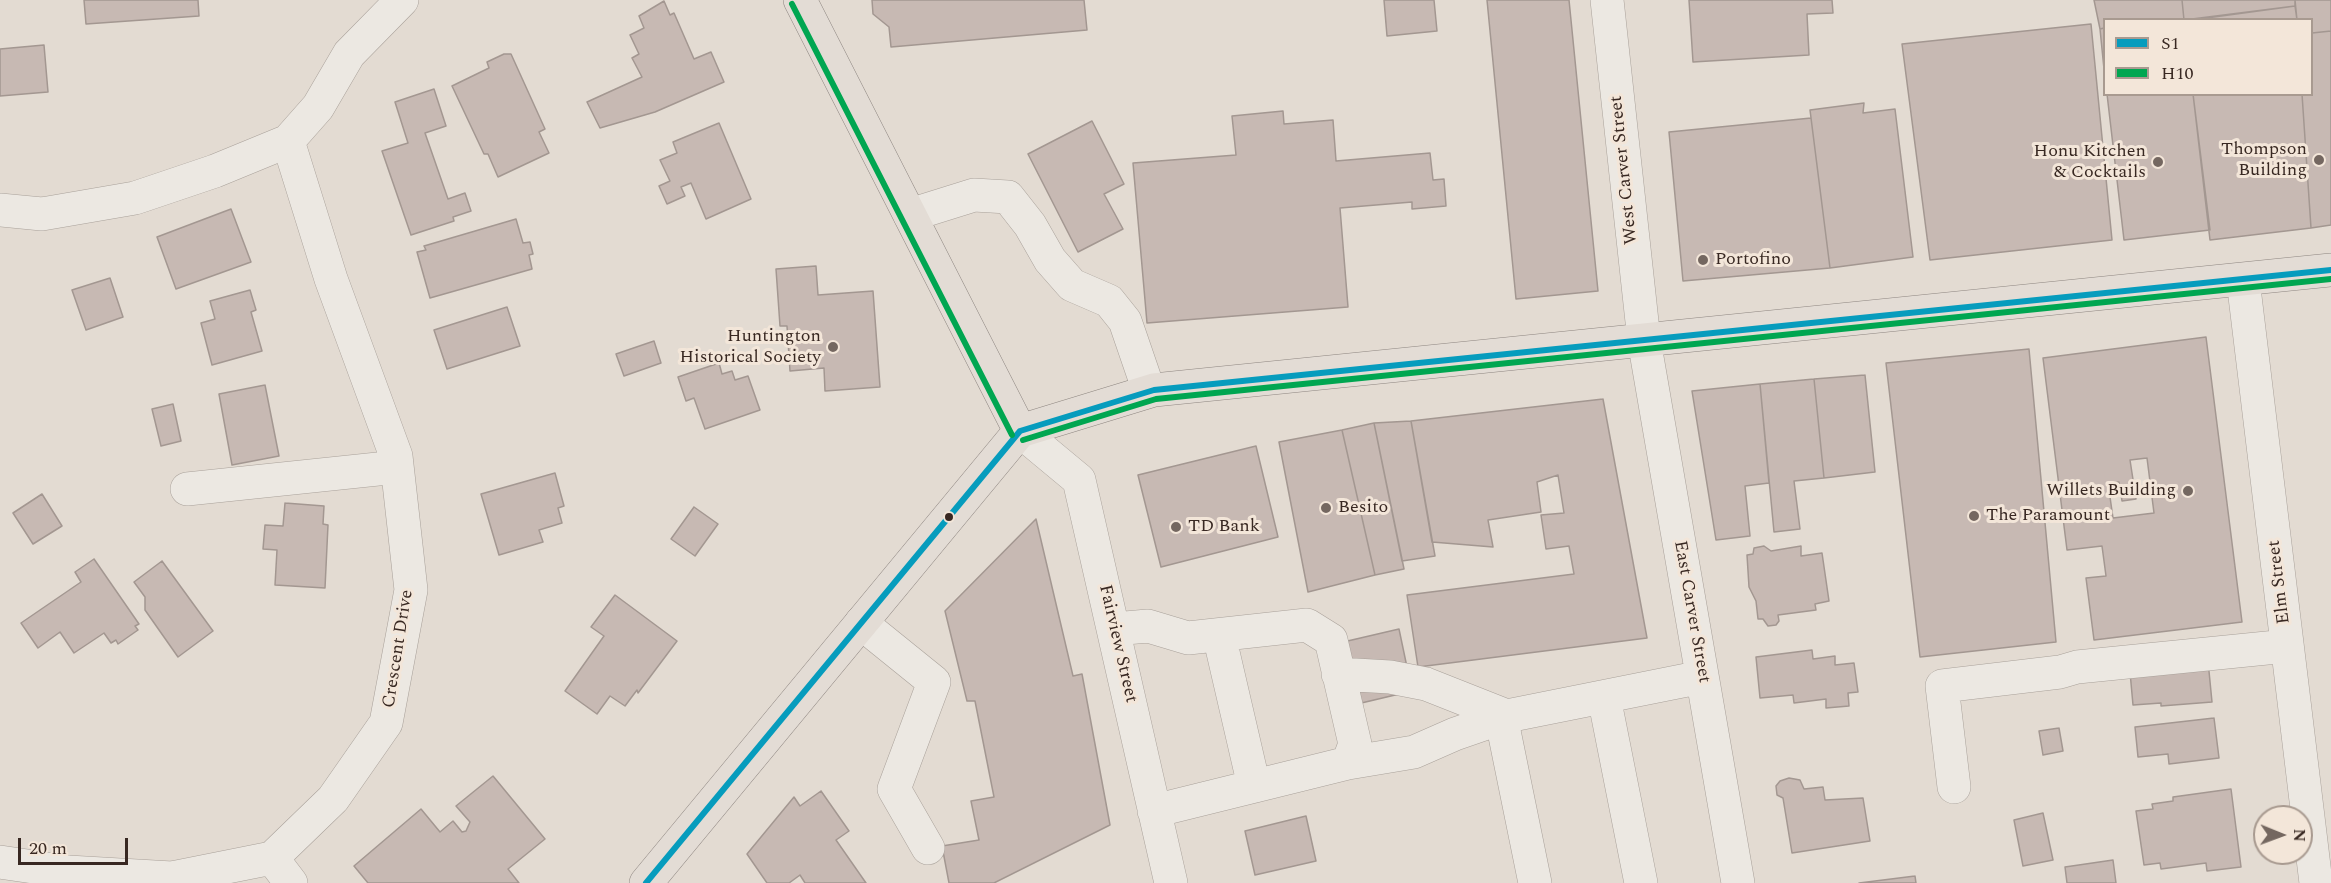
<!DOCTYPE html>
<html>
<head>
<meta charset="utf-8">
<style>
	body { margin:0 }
	#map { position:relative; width:2331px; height:883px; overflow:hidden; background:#e3dbd2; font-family:Spectral,serif }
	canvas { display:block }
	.legend { position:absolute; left:2103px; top:18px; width:210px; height:78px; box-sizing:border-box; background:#f3e6d9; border:2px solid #a89a90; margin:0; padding:8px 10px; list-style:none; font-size:18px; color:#382822 }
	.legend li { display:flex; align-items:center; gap:12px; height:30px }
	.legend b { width:30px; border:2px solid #a89a90 }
	.north { position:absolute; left:2253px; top:805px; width:60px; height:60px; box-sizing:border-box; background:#f3e6d9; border:2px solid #a89a90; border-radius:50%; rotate:91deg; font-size:16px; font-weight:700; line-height:24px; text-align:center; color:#382822 }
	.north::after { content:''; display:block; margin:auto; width:21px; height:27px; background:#746760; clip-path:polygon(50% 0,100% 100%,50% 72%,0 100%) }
	.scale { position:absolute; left:18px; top:838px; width:110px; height:27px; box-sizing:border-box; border:3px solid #382822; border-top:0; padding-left:8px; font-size:18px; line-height:21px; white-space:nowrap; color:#382822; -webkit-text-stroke:4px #f3e6d9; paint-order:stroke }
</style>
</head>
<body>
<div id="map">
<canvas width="2331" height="883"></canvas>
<ul class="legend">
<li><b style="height:8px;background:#069cbd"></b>S1</li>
<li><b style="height:8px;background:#00a651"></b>H10</li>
</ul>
<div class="north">N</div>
<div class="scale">20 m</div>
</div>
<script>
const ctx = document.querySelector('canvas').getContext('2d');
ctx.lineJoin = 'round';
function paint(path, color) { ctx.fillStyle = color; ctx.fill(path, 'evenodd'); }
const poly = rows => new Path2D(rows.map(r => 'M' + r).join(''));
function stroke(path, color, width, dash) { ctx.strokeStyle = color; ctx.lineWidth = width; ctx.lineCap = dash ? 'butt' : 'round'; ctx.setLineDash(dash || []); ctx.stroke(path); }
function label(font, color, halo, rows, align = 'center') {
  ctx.font = font + ' Spectral,serif'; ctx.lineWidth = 6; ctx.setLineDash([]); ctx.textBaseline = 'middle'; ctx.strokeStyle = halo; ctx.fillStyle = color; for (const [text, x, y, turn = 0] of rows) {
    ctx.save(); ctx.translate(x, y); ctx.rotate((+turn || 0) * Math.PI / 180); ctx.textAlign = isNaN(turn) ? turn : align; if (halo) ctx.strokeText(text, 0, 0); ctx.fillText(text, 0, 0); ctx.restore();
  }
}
const building = poly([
	[84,0,198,0,199,16,86,24,84,0],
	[872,0,1084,0,1087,30,891,47,889,27,873,14,872,0],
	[1384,0,1434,0,1437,31,1387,36,1384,0],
	[1487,0,1569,0,1598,291,1516,299,1487,0],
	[1689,0,1832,0,1833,13,1807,14,1809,55,1693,62,1689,0],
	[2094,0,2182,0,2184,20,2104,20,2104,28,2100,29,2094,0],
	[2182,0,2295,0,2295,6,2184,20,2182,0],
	[2295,0,2331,0,2331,31,2312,33,2312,20,2297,20,2295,0],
	[664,1,670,15,674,13,694,59,711,52,724,82,655,112,600,128,587,102,642,77,632,58,639,54,630,35,644,28,639,16,664,1],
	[2295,6,2297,20,2192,20,2295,6],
	[2091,24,2112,240,1930,260,1902,44,2091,24],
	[2104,28,2104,69,2100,29,2104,28],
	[2331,31,2331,225,2311,228,2302,94,2312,94,2312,33,2331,31],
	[44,45,48,92,0,96,0,49,44,45],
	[504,54,511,54,545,129,539,132,549,153,498,177,488,154,484,154,452,86,489,68,487,62,504,54],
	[434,89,446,126,425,133,448,199,465,193,471,211,453,217,454,221,411,235,382,151,408,143,395,102,434,89],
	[2107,94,2193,94,2210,230,2124,240,2107,94],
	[2193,94,2302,94,2311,228,2210,240,2193,94],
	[1864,103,1863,113,1895,109,1913,257,1830,268,1810,110,1864,103],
	[1283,111,1284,124,1333,120,1336,161,1430,153,1433,180,1444,179,1446,206,1412,209,1412,202,1340,208,1348,307,1147,323,1133,163,1236,155,1232,116,1283,111],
	[1811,118,1830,268,1683,281,1669,132,1811,118],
	[1092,121,1124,184,1104,194,1123,229,1078,252,1028,154,1092,121],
	[719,123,751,199,706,219,691,183,681,187,685,196,667,204,659,186,670,181,660,160,677,153,673,142,719,123],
	[231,209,251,262,176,289,157,237,231,209],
	[516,219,523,243,530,242,533,254,529,255,532,269,430,298,417,252,426,250,424,246,516,219],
	[816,266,818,295,873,291,880,387,825,391,824,368,790,371,787,326,780,326,776,269,816,266],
	[110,278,123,317,86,330,72,290,110,278],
	[250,290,256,310,251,312,262,351,212,365,201,323,215,319,210,301,250,290],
	[507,307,520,346,447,369,434,330,507,307],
	[2206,337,2242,622,2094,640,2086,578,2106,576,2102,546,2067,550,2043,358,2206,337],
	[2147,458,2154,513,2113,518,2108,483,2119,482,2122,501,2136,499,2130,460,2147,458],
	[654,341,661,363,624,376,616,354,654,341],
	[2029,349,2056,642,1920,657,1886,363,2029,349],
	[719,363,722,374,732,371,735,380,748,376,760,410,705,429,694,398,686,401,678,377,719,363],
	[1865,375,1875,472,1824,478,1814,379,1865,375],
	[1814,379,1824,478,1794,481,1800,529,1774,532,1760,384,1814,379],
	[1760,384,1769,483,1745,486,1750,536,1716,540,1692,391,1760,384],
	[265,385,279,456,232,465,219,394,265,385],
	[1603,399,1647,638,1418,667,1407,595,1574,574,1569,546,1546,549,1541,515,1564,513,1558,475,1537,482,1541,512,1488,520,1493,547,1432,542,1411,421,1603,399],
	[173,404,181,441,161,446,152,409,173,404],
	[1411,421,1435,556,1402,561,1374,423,1411,421],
	[1374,423,1404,569,1375,575,1342,430,1374,423],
	[1342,430,1375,575,1308,592,1279,442,1342,430],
	[1256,446,1278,537,1161,567,1138,475,1256,446],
	[555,473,564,506,558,508,562,523,539,530,543,542,499,555,481,494,555,473],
	[42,494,62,526,33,544,13,513,42,494],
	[285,503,324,506,323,524,328,525,325,588,275,585,277,550,263,549,265,525,283,526,285,503],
	[694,507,718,524,695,556,671,539,694,507],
	[1036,519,1073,676,1082,674,1110,825,994,883,949,883,942,846,979,840,971,801,994,797,975,701,967,701,945,611,1036,519],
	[1764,546,1771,551,1801,546,1801,556,1822,553,1829,601,1815,604,1816,610,1778,615,1779,621,1776,625,1768,626,1763,619,1758,619,1756,601,1749,587,1747,555,1753,554,1754,548,1764,546],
	[94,559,139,624,135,626,138,630,118,644,116,640,111,643,104,633,74,653,60,632,38,648,21,623,81,582,75,572,94,559],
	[162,561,213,631,178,657,145,610,145,597,134,582,162,561],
	[615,595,677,641,638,693,637,690,625,706,610,696,597,714,565,691,604,636,591,627,615,595],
	[1399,629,1412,691,1353,705,1339,643,1399,629],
	[1812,650,1813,659,1835,656,1835,665,1854,663,1858,692,1848,693,1849,706,1826,708,1826,699,1794,703,1793,695,1760,698,1756,657,1812,650],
	[2208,661,2212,702,2161,706,2161,703,2133,705,2130,672,2208,661],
	[2214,718,2219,758,2169,764,2168,754,2138,757,2135,727,2214,718],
	[2059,728,2063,751,2043,755,2039,731,2059,728],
	[493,776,545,839,508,869,519,883,368,883,354,866,421,809,440,832,453,821,462,832,466,831,470,822,456,806,493,776],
	[1789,778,1800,780,1804,789,1823,787,1825,800,1863,798,1870,841,1792,853,1783,798,1777,795,1776,786,1780,781,1789,778],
	[2231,789,2241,867,2207,871,2206,863,2161,869,2160,863,2144,865,2136,811,2153,809,2152,804,2173,801,2173,797,2231,789],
	[821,791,849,831,836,840,866,883,805,883,800,875,789,883,767,883,747,854,794,797,800,806,821,791],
	[2043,813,2053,860,2023,866,2014,820,2043,813],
	[1306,816,1316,861,1255,875,1245,831,1306,816],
	[2113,860,2116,883,2067,883,2065,867,2113,860],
	[1915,876,1916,883,1859,883,1915,876]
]);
paint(building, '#c7b9b3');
stroke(building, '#a39791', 1.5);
const minor = poly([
	[1607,0,1644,340,1738,883],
	[0,210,42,214,135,198,215,171,288,141,318,107,349,54,402,0],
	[910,215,974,195,1008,197,1030,225,1050,260,1072,285,1109,301,1125,321,1149,391],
	[2243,280,2316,883],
	[1020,431,1079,480,1171,883],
	[187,489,397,467],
	[861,623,934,682,894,789,928,848],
	[1114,629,1148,626,1188,638,1307,625,1331,640,1355,744,1348,763,1154,811],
	[1219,635,1254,786],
	[1338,674,1390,677,1426,684,1507,716,1455,734,1414,752,1348,763],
	[1604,697,1641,883],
	[1954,787,1942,686,2060,672,2077,667,2287,646],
	[272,858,291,883],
	[0,862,68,872,172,878,272,858,333,799,386,723,411,590,396,456,331,279,288,141],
	[1535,883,1504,731,1507,716,1702,677]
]);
const major = poly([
	[800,0,1020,431],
	[646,883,1020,431,1154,390,2331,270]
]);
stroke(minor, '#a9a19a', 34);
stroke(major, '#8e8681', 34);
stroke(minor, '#ece8e2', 33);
stroke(major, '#e3dcd5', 33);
stroke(poly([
	[646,883,1020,431,1154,390,2331,270]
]), '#069cbd', 6);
stroke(poly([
	[792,4,1012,435],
	[1023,440,1156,399,2331,279]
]), '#00a651', 6);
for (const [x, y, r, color] of [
	[2319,160,6,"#746760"],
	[2158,162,6,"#746760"],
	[1703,260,6,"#746760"],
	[833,347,6,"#746760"],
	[2188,491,6,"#746760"],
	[1326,508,6,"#746760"],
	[1974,516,6,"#746760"],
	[949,517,5,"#382822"],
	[1176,527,6,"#746760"]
]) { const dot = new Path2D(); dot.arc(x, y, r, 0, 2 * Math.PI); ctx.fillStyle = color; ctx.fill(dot); stroke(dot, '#f3e6d9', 2); }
label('18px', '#382822', '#f3e6d9', [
	["Thompson",2307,150],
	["Building",2307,171],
	["Honu Kitchen",2146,152],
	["& Cocktails",2146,173],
	["Portofino",1715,260,"left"],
	["Huntington",821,337],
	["Historical Society",821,358],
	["Willets Building",2176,491],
	["Besito",1338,508,"left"],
	["The Paramount",1986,516,"left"],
	["TD Bank",1188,527,"left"]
], 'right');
label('18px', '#382822', '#f3e6d9', [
	["West Carver Street",1625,170,-96],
	["Elm Street",2280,582,-97],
	["East Carver Street",1691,612,80],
	["Fairview Street",1117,644,77],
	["Crescent Drive",399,649,-81]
]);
</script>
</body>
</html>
